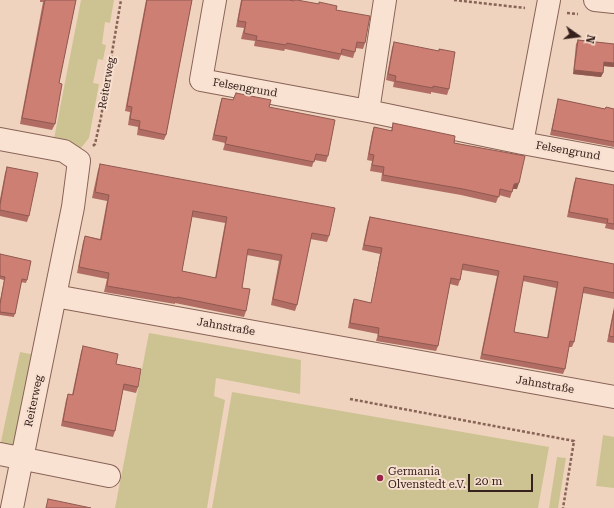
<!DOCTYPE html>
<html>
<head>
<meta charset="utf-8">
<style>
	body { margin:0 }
	#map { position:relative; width:614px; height:508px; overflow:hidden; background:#efd3be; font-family:"Roboto Serif",serif }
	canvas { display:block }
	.north { position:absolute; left:558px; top:16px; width:40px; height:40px; -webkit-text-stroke:3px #f6dfce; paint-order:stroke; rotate:104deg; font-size:11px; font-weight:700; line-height:16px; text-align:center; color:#37211c }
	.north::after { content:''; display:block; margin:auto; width:14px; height:18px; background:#37211c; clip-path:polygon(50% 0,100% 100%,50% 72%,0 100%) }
	.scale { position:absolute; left:468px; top:474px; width:65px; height:18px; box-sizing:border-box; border:2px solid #37211c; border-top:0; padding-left:5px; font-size:12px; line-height:14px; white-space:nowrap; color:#37211c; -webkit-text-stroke:3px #f6dfce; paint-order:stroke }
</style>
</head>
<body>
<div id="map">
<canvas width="614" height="508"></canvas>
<div class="north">N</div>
<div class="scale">20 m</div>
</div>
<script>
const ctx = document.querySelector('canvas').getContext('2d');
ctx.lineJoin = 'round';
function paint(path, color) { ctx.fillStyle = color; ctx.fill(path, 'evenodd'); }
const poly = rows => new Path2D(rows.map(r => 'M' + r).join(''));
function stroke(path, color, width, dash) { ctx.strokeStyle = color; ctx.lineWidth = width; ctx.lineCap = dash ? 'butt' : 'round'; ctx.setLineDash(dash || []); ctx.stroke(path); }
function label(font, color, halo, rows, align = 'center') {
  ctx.font = font + ' "Roboto Serif",serif'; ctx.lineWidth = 4; ctx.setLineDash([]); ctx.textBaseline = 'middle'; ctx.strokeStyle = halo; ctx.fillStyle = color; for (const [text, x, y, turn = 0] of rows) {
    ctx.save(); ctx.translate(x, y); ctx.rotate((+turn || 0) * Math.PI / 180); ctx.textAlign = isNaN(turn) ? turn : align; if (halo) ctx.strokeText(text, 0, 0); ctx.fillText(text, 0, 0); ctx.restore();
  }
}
paint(poly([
	[81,0,114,0,110,23,105,22,102,44,106,45,103,60,98,59,93,83,99,84,89,138,77,153,53,144],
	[149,333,301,360,300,394,216,378,214,396,225,400,207,508,115,508],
	[20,352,35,355,18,442,7,448,0,446],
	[232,392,549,447,538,508,212,508],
	[603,435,614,437,614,488,596,486],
	[557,457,566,458,558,508,549,508]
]), '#cdc392');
const minor = poly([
	[215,0,201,80,368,111,522,143,614,160],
	[595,0,614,2],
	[368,111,385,0],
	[0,139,64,151,79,161,73,207,12,508],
	[522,143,549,0],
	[55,296,614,397],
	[0,454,109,476]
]);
stroke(minor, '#886357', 24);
stroke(poly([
	[454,0,525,8],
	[567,13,578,14],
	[93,146,95,144,101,117,121,0],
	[350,399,574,441,563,508]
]), '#886357', 2.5, [3, 2]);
stroke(minor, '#fae2d2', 22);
paint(poly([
	[40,0,76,0,59,83,55,124,52,130,20,124,43,2,40,2],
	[146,0,192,0,166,135,164,140,137,135,138,127,128,125,130,112,125,111],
	[241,0,289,0,336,10,365,43,363,49,356,48,353,58,341,55,339,60,285,49,284,51,254,46,255,41,241,39,244,28,236,27],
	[578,40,614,44,614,67,604,66,603,73,601,77,573,74,576,44],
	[394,42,449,89,447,95,431,92,431,94,393,87,394,82,386,80,392,48],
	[236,93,269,107,328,156,326,162,314,160,312,167,223,150,225,143,212,140,220,104,222,98,233,100],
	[558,99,605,109,614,109,614,147,550,135,557,104],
	[393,123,454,143,517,189,513,189,510,198,499,195,496,203,461,195,381,181,382,173,370,171,372,161,367,160,372,133,374,127,391,131],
	[100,164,329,236,327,242,310,239,297,305,295,311,271,305,279,261,247,255,242,288,246,311,244,317,175,303,175,304,104,292,107,279,77,273,83,242,85,236,100,239,107,201,92,198,98,170],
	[192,217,225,223,215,278,182,271],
	[7,167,29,216,27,222,0,216,0,199,5,173],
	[576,178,614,185,614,230,605,228,606,224,567,217,574,183],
	[370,217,614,264,614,299,583,293,574,342,572,347,569,347,565,369,563,374,480,359,497,276,462,270,460,280,458,286,450,284,438,346,436,351,376,341,378,334,348,328,352,305,354,299,371,303,380,254,362,250,368,222],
	[523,281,556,288,547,338,514,332],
	[0,254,27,280,26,283,21,282,14,317,0,315,0,301,4,280,0,279],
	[614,307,614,343,607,342],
	[83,346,138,387,136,393,123,390,115,431,113,437,61,426,66,400,68,394,72,395,81,352]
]), '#b16d63');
paint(poly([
	[604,62,614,63,614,67,603,66],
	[574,70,603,73,601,77,573,74],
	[519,183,517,189,512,189,514,184]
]), '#905950');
const building = poly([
	[45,0,76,0,59,83,62,84,55,124,22,118,45,0],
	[147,0,192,0,166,135,139,129,140,121,130,119,132,107,127,106,147,0],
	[242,0,289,0,294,1,294,0,297,0,319,4,319,2,337,6,336,10,370,16,365,43,357,42,355,52,342,49,341,54,287,43,286,45,256,40,257,36,244,33,246,22,238,21,242,0],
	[578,40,614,44,614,63,604,62,603,73,574,70,578,40],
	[394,42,439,51,439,49,455,52,449,89,433,86,433,88,395,81,396,76,388,74,394,42],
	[236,93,271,100,269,107,335,120,328,156,316,154,314,162,225,144,227,137,214,135,222,98,233,100,236,93],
	[558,99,605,109,606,107,614,109,614,142,552,130,558,99],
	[393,123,455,136,454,143,525,156,519,183,514,184,512,192,500,189,499,197,463,189,383,175,384,167,372,165,374,155,369,154,374,127,392,131,393,123],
	[100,164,335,208,329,236,312,233,297,305,273,299,282,255,248,249,242,288,250,289,246,311,177,297,177,298,107,286,109,273,79,267,85,236,101,240,109,195,95,192,100,164],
	[193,211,227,217,216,278,182,271,193,211],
	[7,167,38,173,29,216,0,210,0,205,7,167],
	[576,178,614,185,614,224,607,223,608,219,569,212,576,178],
	[370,217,614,264,614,293,584,287,574,342,570,341,565,369,482,354,499,271,463,264,460,280,451,278,438,346,378,336,379,328,350,323,354,299,371,303,382,248,364,245,370,217],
	[524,276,558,282,548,338,514,332,524,276],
	[0,254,31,261,27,280,22,279,15,314,0,312,0,304,5,277,0,276,0,254],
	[614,311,614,337,609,336,614,311],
	[83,346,118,354,116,364,141,369,138,387,124,384,115,431,63,421,68,394,73,395,83,346],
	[48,499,91,508,46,508,48,499]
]);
paint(building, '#ce7f73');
stroke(building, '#905950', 1);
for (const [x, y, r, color] of [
	[380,478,4,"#982547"]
]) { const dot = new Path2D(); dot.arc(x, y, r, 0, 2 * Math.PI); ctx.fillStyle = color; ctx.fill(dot); stroke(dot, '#f6dfce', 1.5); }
label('11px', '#37211c', '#f6dfce', [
	["Reiterweg",107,83,-80],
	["Felsengrund",245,88,10],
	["Felsengrund",568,151,10],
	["Jahnstraße",226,327,10],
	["Jahnstraße",545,385,10],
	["Reiterweg",34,401,-78]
]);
label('11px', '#37211c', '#f6dfce', [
	["Germania",388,472],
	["Olvenstedt e.V.",388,485]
], 'left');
</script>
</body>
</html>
